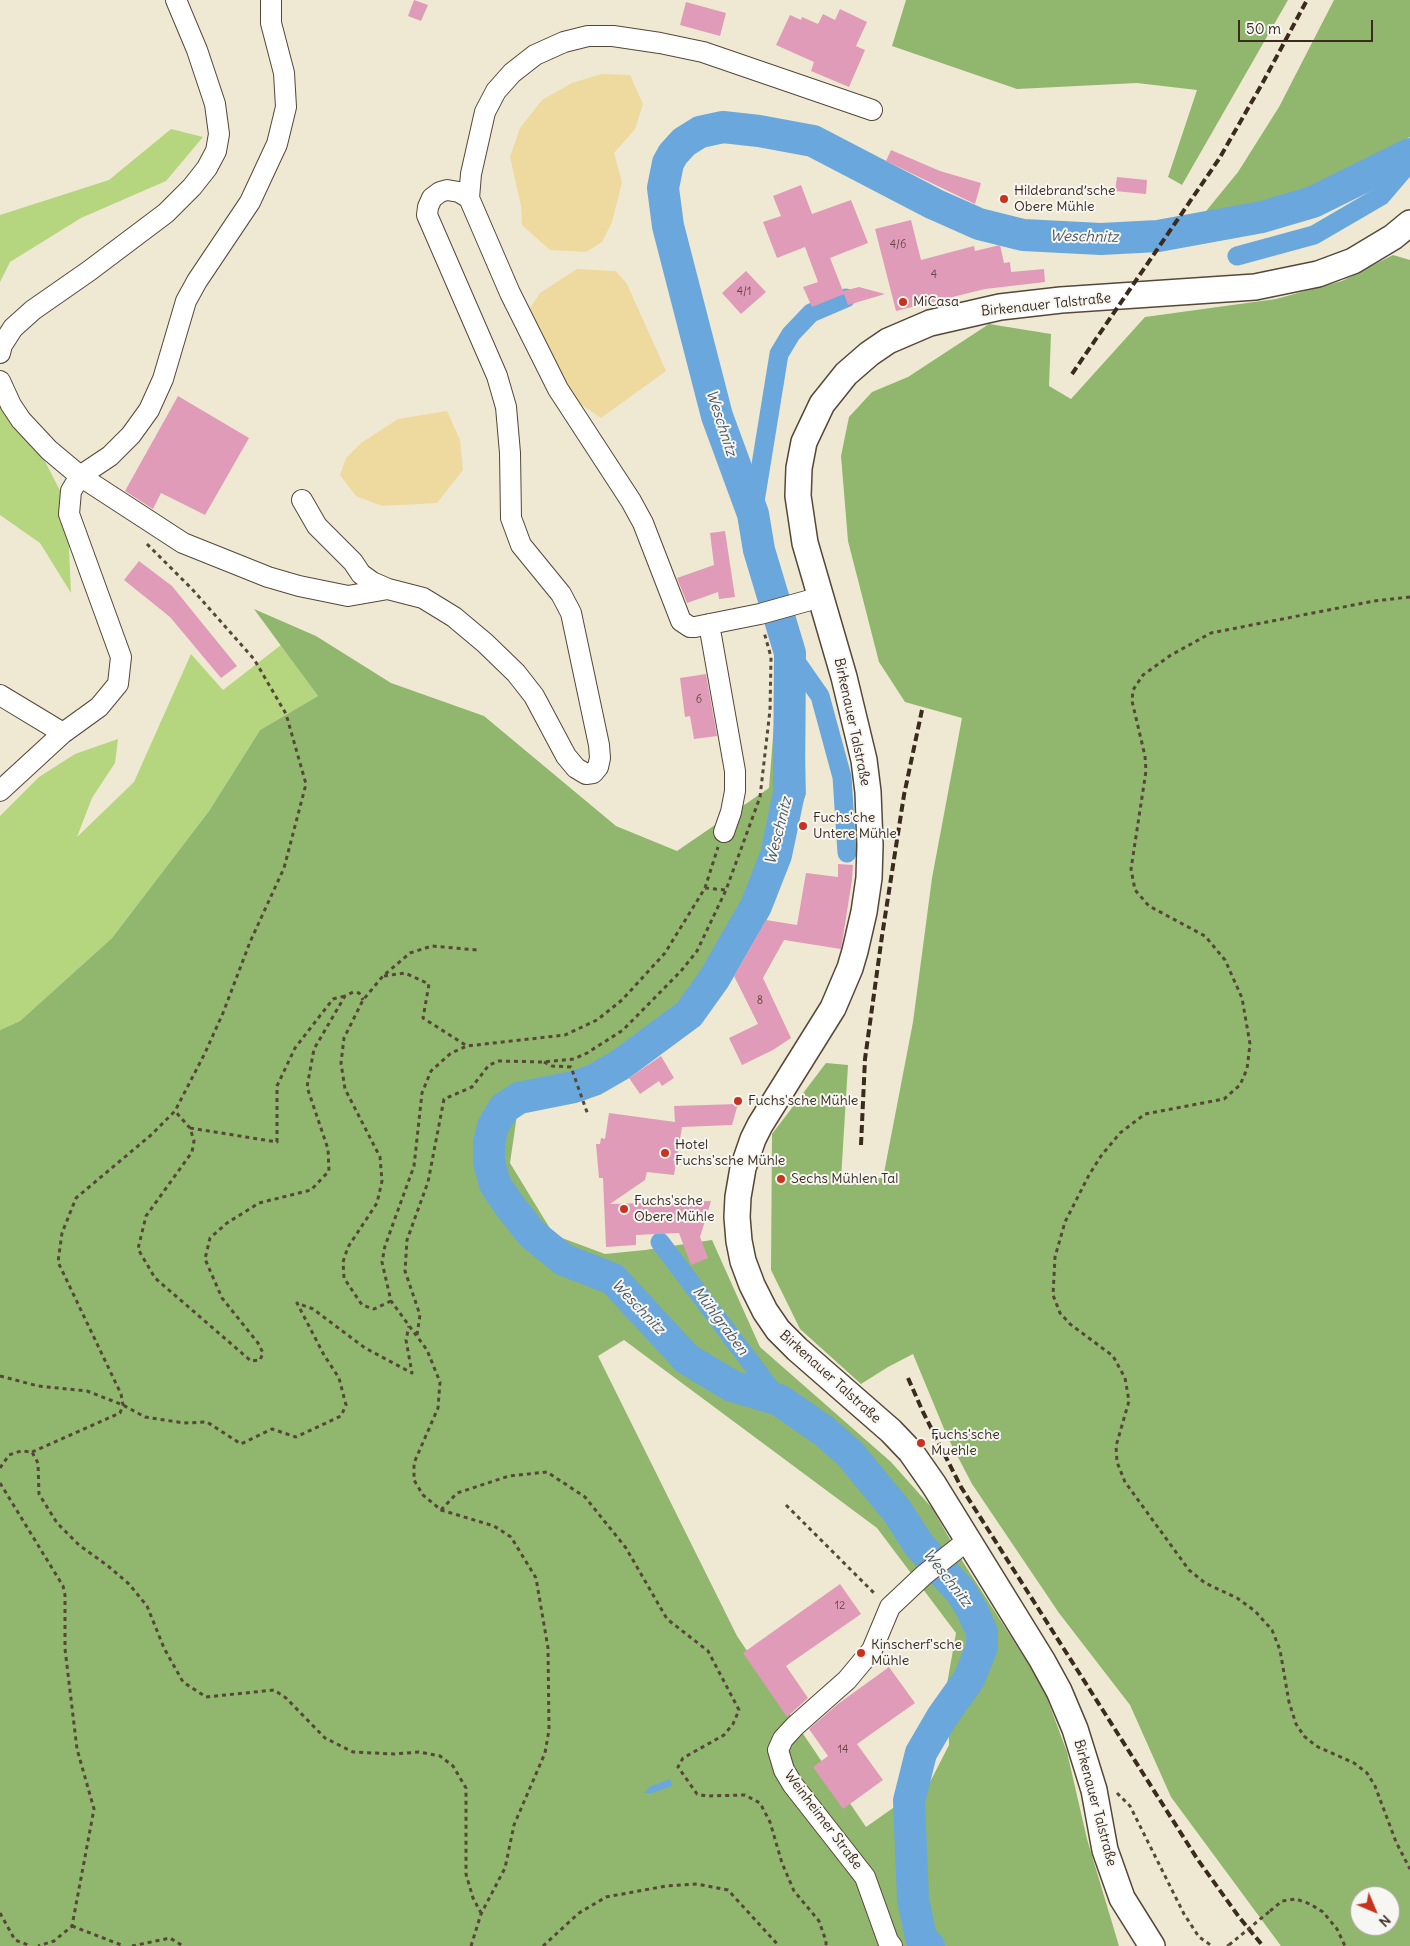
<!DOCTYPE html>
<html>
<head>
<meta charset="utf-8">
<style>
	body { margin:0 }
	#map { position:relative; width:1410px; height:1946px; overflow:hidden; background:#efe9d3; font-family:Delius,sans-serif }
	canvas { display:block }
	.north { position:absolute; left:1350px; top:1886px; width:50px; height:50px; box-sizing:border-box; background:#f6f6f2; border:1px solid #aba49d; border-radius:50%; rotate:135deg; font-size:14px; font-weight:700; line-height:20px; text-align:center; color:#3b2a1e }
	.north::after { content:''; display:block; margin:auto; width:18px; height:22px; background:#c8321e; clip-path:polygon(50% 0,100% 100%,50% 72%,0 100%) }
	.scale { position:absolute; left:1238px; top:20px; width:135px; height:22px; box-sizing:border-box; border:2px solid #3b2a1e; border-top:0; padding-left:6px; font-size:15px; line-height:18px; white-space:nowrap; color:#3b2a1e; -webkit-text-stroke:4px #f6f6f2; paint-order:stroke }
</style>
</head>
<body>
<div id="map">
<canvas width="1410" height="1946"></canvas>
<div class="north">N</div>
<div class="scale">50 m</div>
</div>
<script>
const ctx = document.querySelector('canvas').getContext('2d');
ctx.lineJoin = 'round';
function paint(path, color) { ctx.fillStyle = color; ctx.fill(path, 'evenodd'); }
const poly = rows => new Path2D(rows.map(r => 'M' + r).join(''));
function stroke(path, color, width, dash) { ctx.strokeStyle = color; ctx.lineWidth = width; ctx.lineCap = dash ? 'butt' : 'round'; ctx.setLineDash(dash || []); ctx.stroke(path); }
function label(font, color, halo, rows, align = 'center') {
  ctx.font = font + ' Delius,sans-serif'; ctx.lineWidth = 4; ctx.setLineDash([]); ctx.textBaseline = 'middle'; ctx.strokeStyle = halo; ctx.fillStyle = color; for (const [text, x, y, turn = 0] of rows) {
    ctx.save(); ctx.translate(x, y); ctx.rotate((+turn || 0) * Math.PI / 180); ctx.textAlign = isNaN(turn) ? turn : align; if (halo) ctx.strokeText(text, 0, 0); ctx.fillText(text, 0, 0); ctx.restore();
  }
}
paint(poly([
	[171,129,203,137,166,181,81,218,10,262,0,282,0,215,109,180],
	[0,399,37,446,67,504,71,593,40,543,0,515],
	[281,645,318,696,260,730,209,811,112,938,20,1021,0,1030,0,816,39,777,75,754,118,739,115,763,92,798,77,837,134,782,191,654,223,690]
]), '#b5d67e');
paint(poly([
	[906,0,1288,0,1182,185,1168,177,1197,90,1137,83,1017,89,892,46],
	[1334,0,1410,0,1410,137,1312,191,1231,215,1198,221,1238,172,1279,107],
	[1393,255,1410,260,1410,1946,1281,1946,1171,1797,1130,1705,1059,1613,972,1484,947,1436,913,1354,888,1367,861,1384,800,1329,771,1270,772,1134,826,1063,848,1065,841,1179,883,1178,913,1022,932,878,962,718,905,702,879,662,848,541,841,456,849,417,872,392,908,377,989,324,1051,334,1049,386,1071,399,1145,317,1276,299,1342,281],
	[1360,1896,1390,1896,1390,1926,1360,1926],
	[254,609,316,636,391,683,484,716,616,826,677,851,769,788,779,660,804,723,806,794,760,923,695,1012,610,1067,518,1108,510,1163,554,1235,605,1254,645,1250,712,1240,760,1347,891,1462,932,1508,963,1562,1042,1685,1067,1752,1087,1839,1119,1946,0,1946,0,1030,20,1021,112,938,209,811,260,730,318,696],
	[624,1340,877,1528,956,1633,947,1684,949,1745,930,1782,866,1827,737,1636,598,1356]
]), '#90b76d');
paint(poly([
	[601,74,630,75,643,104,635,129,614,153,622,182,612,222,602,242,586,252,550,250,522,225,521,206,510,157,520,128,542,100,572,83],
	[577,269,616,271,627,284,666,371,601,418,574,400,528,311,540,293],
	[447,411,460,440,463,470,437,503,382,506,356,496,340,475,346,458,361,443,398,419]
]), '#eeda9e');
paint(poly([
	[670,1779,672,1786,652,1793,645,1793,649,1787]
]), '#6aa7dc');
stroke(poly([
	[1237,256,1314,235,1381,196,1410,162],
	[753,514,779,354,791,334,811,313,846,298],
	[790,653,820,696,842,777,847,853],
	[660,1242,779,1400]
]), '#6aa7dc', 19);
stroke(poly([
	[929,1946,921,1938,913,1899,909,1801,921,1753,942,1717,969,1679,982,1647,982,1632,972,1610,961,1592,919,1545,897,1511,850,1454,824,1431,779,1400,732,1386,687,1359,613,1279,564,1260,532,1234,509,1205,495,1184,489,1162,489,1143,493,1126,504,1108,519,1098,574,1087,594,1080,620,1065,689,1014,714,979,756,906,776,855,789,793,790,653,759,550,753,514,717,416,668,226,663,188,668,163,673,154,684,142,700,132,723,127,759,131,813,141,934,204,979,224,1023,235,1101,239,1158,236,1262,217,1313,202,1410,154]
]), '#6aa7dc', 32);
paint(poly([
	[414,0,428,5,421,21,408,16],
	[686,2,726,13,720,36,680,25],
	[840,9,867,22,856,46,865,50,849,87,811,71,814,62,776,45,790,15,801,20,802,17,818,24,823,14,835,20],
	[891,150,940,171,981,183,975,204,886,161],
	[1117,177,1147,180,1146,194,1115,191],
	[801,185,812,214,851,200,868,243,830,258,843,291,859,287,885,294,848,305,844,294,812,307,803,287,818,282,805,247,777,258,763,222,781,216,773,196],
	[911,220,921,260,974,246,975,251,1000,245,1004,263,1010,262,1011,272,1044,269,1045,282,985,289,896,311,875,229],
	[746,271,766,292,741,314,722,293],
	[178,396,249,438,205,515,161,493,153,509,125,491],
	[725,531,735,597,719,599,718,592,687,603,677,578,714,565,710,533],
	[139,561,172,586,237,666,221,678,170,617,124,580],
	[706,674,717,736,694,739,690,716,685,717,680,678],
	[838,864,853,865,852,880,841,949,784,940,763,978,791,1038,773,1050,742,1065,729,1038,758,1024,734,976,766,920,797,925,806,873,838,877],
	[661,1056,674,1078,662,1086,659,1081,640,1094,629,1078],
	[738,1104,732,1125,682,1127,674,1175,647,1172,645,1180,610,1204,711,1201,700,1237,708,1258,691,1265,679,1233,636,1235,636,1245,606,1247,603,1178,599,1178,596,1144,600,1144,601,1138,605,1139,609,1113,675,1122,674,1106],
	[840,1584,861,1614,786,1666,808,1698,787,1717,743,1653],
	[889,1667,915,1703,857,1744,883,1780,843,1809,813,1767,828,1756,809,1729,838,1704]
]), '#e09bb8');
const minor = poly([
	[0,353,2,345,13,328,33,310,89,271,166,213,192,187,207,168,216,151,219,134,215,104,197,50,176,0],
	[0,381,11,405,21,420,49,450,80,476,110,456,131,435,149,410,163,379,186,301,197,281,250,202,277,144,286,107,284,73,271,23,271,0],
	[302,500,317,526,353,562,361,574,372,582,388,589],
	[821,597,760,614,695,627,690,627,681,621,643,523,631,501,558,389,510,293,469,198,471,174,485,112,496,91,512,73,535,55,564,42,588,36,613,36,660,43,703,52,872,110],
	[709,624,735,771,735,791,731,812,724,832],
	[0,695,63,733],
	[0,791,63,733,99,707,118,684,121,657,69,514,71,491,80,476,183,543,268,577,299,586,348,596,388,589,423,598,454,617,485,643,516,673,534,696,566,756,576,768,586,774,593,773,598,767,600,758,599,745,571,613,561,594,521,545,511,518,510,453,506,407,497,376,427,215,428,207,432,198,440,192,447,190,459,192,469,198],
	[892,1946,888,1941,865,1877,793,1785,784,1770,778,1750,783,1739,795,1726,847,1680,872,1650,890,1607,924,1575,968,1540]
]);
const major = poly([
	[1152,1946,1122,1898,1105,1850,1094,1790,1075,1729,1059,1691,1042,1660,934,1485,911,1452,891,1431,797,1349,778,1330,765,1311,752,1285,743,1261,739,1241,737,1217,738,1197,743,1168,753,1139,760,1125,833,1008,850,968,855,951,864,912,869,878,870,845,868,792,864,760,844,677,805,543,798,496,799,468,804,442,822,404,846,374,869,354,888,341,930,323,1000,307,1061,300,1255,287,1318,274,1353,261,1393,237,1410,223]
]);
stroke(minor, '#564739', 22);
stroke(major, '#564739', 28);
stroke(poly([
	[147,544,192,589,254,659,286,714,306,784,284,868,250,942,223,1013,205,1053,175,1111],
	[1410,597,1374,601,1211,633,1171,655,1143,675,1133,690,1132,701,1145,756,1146,771,1131,869,1135,890,1149,906,1205,936,1225,960,1242,998,1250,1044,1247,1069,1240,1085,1224,1099,1145,1114,1120,1133,1101,1156,1089,1175,1065,1222,1055,1257,1053,1295,1060,1313,1070,1324,1113,1356,1125,1378,1129,1401,1116,1446,1117,1462,1125,1482,1189,1570,1205,1583,1237,1598,1255,1611,1272,1630,1280,1650,1289,1702,1296,1724,1304,1736,1316,1746,1354,1763,1367,1773,1375,1786,1396,1842,1410,1869],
	[705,888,726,890,760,797,770,710,771,657,764,632],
	[384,976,405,973,429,984,423,1018,467,1046],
	[544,1062,552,1066,571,1067,588,1115],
	[190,1128,277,1142,277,1086,295,1048,333,999,345,996],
	[391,1301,374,1309,362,1305,344,1278,343,1262,348,1247,377,1203,382,1181,380,1157,345,1089,341,1063,344,1038,363,1000,383,976,410,953,432,946,477,950],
	[417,1335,420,1315,405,1271,407,1240,428,1182,444,1099,472,1087,489,1065,499,1061,543,1062,574,1059,587,1053,623,1030,681,971,697,951,726,890],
	[0,1376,38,1386,87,1391,123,1405,145,1417,184,1423,207,1422,241,1444,272,1429,296,1437,341,1416,346,1405,339,1378,324,1355,297,1303,313,1309,365,1348,412,1373,406,1340,409,1326],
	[32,1452,120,1413,123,1405,121,1394,58,1262,62,1233,76,1198,151,1135,175,1111,190,1128,194,1141,192,1152,146,1216,138,1249,155,1278,251,1361,260,1360,263,1353,258,1343,222,1298,205,1259,210,1238,227,1223,259,1203,311,1190,329,1171,328,1149,307,1087,314,1049,345,996,353,992,359,993,363,1000],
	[0,1468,9,1455,21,1451,32,1452,38,1463,39,1494,57,1523,79,1545,108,1566,129,1584,147,1606,164,1648,183,1682,206,1697,274,1690,286,1698,325,1738,353,1752,394,1754,419,1752,440,1756,453,1766,466,1788,466,1874,473,1898,481,1913],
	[0,1483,63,1586,65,1595,65,1649,77,1749,94,1809,72,1926,54,1941,38,1946],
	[786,1505,876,1595],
	[441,1510,457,1493,509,1476,547,1472,585,1497,626,1548,667,1619,708,1651,739,1710,733,1724,724,1735,683,1758,678,1767,697,1794,706,1796,745,1795,760,1803,770,1822,782,1863,794,1891,819,1921,826,1941,826,1946],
	[1117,1793,1130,1806,1184,1914,1199,1937,1212,1946],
	[1270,1911,1282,1901,1296,1899,1310,1904,1323,1912,1337,1929,1345,1946],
	[0,1913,15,1940,31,1946],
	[72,1926,124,1946],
	[132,1946,170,1938,183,1946],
	[471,1946,481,1914,505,1868,514,1825,545,1753,549,1730,548,1648,536,1578,511,1537,494,1526,441,1510,423,1495,414,1480,414,1463,438,1408,440,1382,427,1350,391,1301,382,1262,385,1246,414,1166,422,1093,431,1071,451,1053,467,1046,565,1035,597,1020,622,1000,665,953,705,888,718,847],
	[543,1946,579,1913,606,1897,666,1886,697,1884,728,1890,779,1946],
	[1227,1946,1229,1945]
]), '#564739', 3, [4, 4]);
stroke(minor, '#fff', 20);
stroke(major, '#fff', 25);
stroke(poly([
	[1072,374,1219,159,1262,84,1307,0],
	[861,1145,865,1059,882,936,904,795,922,710],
	[908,1378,923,1412,961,1487,1198,1860,1239,1917,1263,1946]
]), '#3b2a1e', 4, [8, 4]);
stroke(poly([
	[1229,1945,1270,1911]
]), '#564739', 3, [4, 4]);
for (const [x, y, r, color] of [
	[1004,199,5,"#c8321e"],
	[903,302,5,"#c8321e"],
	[803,826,5,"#c8321e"],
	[738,1101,5,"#c8321e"],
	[665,1153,5,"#c8321e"],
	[781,1179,5,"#c8321e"],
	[624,1209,5,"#c8321e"],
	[921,1443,5,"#c8321e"],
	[861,1653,5,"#c8321e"]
]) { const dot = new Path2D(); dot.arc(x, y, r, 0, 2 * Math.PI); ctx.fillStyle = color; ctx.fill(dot); stroke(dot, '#f6f6f2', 2); }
label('11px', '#644644', null, [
	["4/6",898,245],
	["4",934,275],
	["4/1",744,292],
	["6",699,700],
	["8",760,1001],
	["12",840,1606],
	["14",843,1750]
]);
label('14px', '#3b2a1e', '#f6f6f2', [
	["Hildebrand’sche",1014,191],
	["Obere Mühle",1014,207],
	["MiCasa",913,302],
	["Fuchs'che",813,818],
	["Untere Mühle",813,834],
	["Fuchs'sche Mühle",748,1101],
	["Hotel",675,1145],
	["Fuchs'sche Mühle",675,1161],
	["Sechs Mühlen Tal",791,1179],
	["Fuchs'sche",634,1201],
	["Obere Mühle",634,1217],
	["Fuchs'sche",931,1435],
	["Muehle",931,1451],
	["Kinscherf'sche",871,1645],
	["Mühle",871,1661]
], 'left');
label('14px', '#3b2a1e', '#f6f6f2', [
	["Birkenauer Talstraße",1046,305,-6],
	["Birkenauer Talstraße",852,722,78],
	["Birkenauer Talstraße",830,1377,42],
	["Birkenauer Talstraße",1095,1803,75],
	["Weinheimer Straße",823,1820,53]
]);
label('italic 15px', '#4b5660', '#f6f6f2', [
	["Weschnitz",1084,237,1],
	["Weschnitz",721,423,72],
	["Weschnitz",779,831,-76],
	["Weschnitz",638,1307,46],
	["Mühlgraben",720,1321,53],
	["Weschnitz",947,1578,52]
]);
</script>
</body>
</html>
